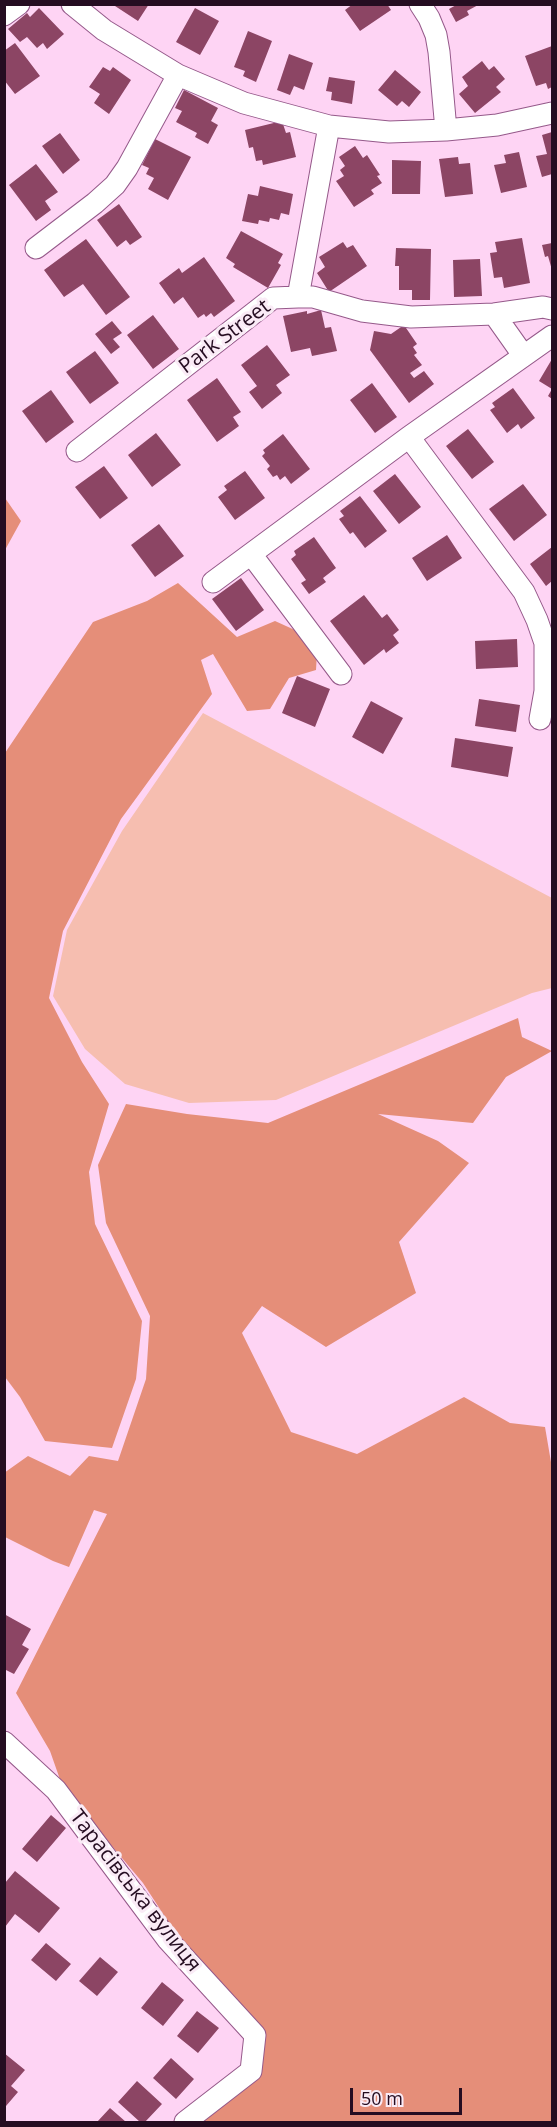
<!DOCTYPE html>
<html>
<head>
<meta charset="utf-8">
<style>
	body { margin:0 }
	#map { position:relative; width:557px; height:2127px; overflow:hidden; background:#fed4f4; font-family:"Open Sans",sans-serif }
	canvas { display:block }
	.frame { position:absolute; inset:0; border:6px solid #250d21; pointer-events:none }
	.scale { position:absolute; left:350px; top:2088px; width:112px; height:27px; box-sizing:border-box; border:3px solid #250d21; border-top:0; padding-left:8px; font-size:18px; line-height:21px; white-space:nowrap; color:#250d21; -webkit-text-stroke:4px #faebf6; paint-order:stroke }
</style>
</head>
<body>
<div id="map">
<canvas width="557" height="2127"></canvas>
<div class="frame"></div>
<div class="scale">50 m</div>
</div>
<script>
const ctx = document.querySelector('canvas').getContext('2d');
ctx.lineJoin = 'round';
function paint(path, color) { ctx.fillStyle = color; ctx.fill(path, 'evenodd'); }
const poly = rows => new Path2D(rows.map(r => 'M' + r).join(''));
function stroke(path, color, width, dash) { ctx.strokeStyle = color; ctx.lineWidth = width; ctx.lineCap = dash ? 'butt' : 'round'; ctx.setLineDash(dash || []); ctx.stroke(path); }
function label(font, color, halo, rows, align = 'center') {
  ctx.font = font + ' "Open Sans",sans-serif'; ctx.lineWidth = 6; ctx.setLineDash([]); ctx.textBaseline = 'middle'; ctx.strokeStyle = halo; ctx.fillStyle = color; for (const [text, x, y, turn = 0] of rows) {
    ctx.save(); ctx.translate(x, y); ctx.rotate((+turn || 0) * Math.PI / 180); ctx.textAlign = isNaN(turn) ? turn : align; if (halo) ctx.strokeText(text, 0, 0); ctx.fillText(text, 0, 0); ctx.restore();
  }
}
paint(poly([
	[203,713,552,898,552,988,532,993,276,1100,189,1103,125,1084,85,1049,53,996,67,930,122,831]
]), '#f6beb0');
paint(poly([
	[5,498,21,521,5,550],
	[178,583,237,637,275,621,297,631,317,652,316,670,289,678,270,709,247,711,213,654,201,660,212,694,121,819,63,931,49,998,82,1062,109,1104,89,1172,95,1224,142,1321,136,1379,112,1448,45,1441,20,1397,5,1377,5,753,93,622,147,601],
	[518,1018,522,1037,552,1051,506,1077,473,1123,378,1114,438,1141,469,1163,399,1242,416,1293,326,1347,262,1306,242,1333,291,1432,357,1454,464,1397,510,1423,545,1427,552,1468,552,2122,197,2122,260,2055,180,1940,143,1883,63,1788,50,1751,16,1693,107,1514,94,1510,69,1567,53,1561,5,1537,4,1473,28,1456,70,1476,89,1456,118,1461,146,1379,150,1316,106,1223,98,1165,126,1104,187,1114,268,1123]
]), '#e58e79');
paint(poly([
	[116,4,149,4,138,21,115,6],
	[353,4,387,4,391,10,360,31,345,10],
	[458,4,480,4,467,11,469,15,456,22,449,9],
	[39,8,64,34,47,49,43,43,37,48,27,37,20,42,8,29,27,13,30,17],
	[195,8,219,21,200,55,176,42],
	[248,31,272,41,256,82,243,76,245,71,234,67],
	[15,43,40,76,15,94,4,80,4,51],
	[552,46,552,87,548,89,546,83,536,86,525,56],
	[289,54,313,63,304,90,294,86,290,95,277,90],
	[482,61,489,70,494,66,505,79,496,87,501,92,475,113,459,94,468,86,462,77],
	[103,67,110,71,113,67,131,80,109,114,94,103,100,94,89,87],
	[395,70,421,92,409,107,402,101,397,106,378,90],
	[329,77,355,81,352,104,331,100,332,92,326,91],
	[184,90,218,108,211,121,218,125,208,144,195,137,197,133,176,122,182,111,175,108],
	[282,121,286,133,290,132,296,157,263,165,262,160,256,161,253,147,249,148,245,130],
	[552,132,552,174,542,177,536,156,547,154,542,135],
	[60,133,80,160,63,174,42,146],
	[155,139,191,157,168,200,148,189,154,178,146,174,149,168,142,165],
	[355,146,363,158,367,155,380,175,377,176,382,183,371,190,374,194,354,207,336,181,344,176,340,170,345,166,339,157],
	[519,152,527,187,501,193,494,165,506,163,504,155],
	[458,157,459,164,470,163,473,194,445,197,439,159],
	[392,160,421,161,420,194,392,194],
	[36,164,58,192,45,201,51,210,36,221,9,185],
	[260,186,293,194,289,215,281,213,279,220,270,218,269,222,259,220,258,224,242,221,248,194,258,196],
	[119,204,142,237,130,245,126,240,117,247,97,220],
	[241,231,283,254,278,263,281,265,268,288,233,267,235,264,226,258],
	[522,238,530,283,504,288,502,277,494,278,490,253,497,252,495,242],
	[86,239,130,297,106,315,83,284,64,297,44,270],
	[343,242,347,248,353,245,367,266,329,292,317,273,325,267,319,257],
	[552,243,552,270,548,256,545,257,542,245],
	[396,248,431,249,430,300,412,300,412,290,399,290,399,266,395,266],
	[204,257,235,301,214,317,211,313,206,317,204,314,198,318,183,297,174,304,159,283,179,268,182,273],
	[480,259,482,296,454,297,453,260],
	[321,310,325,328,331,327,337,351,312,356,310,348,291,352,283,316,307,311,307,314],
	[153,315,179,349,153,369,127,335],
	[112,321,122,333,113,339,120,347,111,354,95,334],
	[404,325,417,344,413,347,417,353,414,355,422,365,410,373,414,378,424,371,434,384,409,403,370,350,374,331,391,334],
	[267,345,290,375,276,385,282,393,262,409,249,392,257,386,241,365],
	[95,351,119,383,90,404,66,372],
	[552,359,552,399,548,396,552,389,539,381],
	[217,378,241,412,233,417,239,426,217,442,187,400],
	[372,383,397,417,375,433,350,400],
	[513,388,535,418,521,429,518,424,507,433,490,410,495,407,492,403],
	[51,390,74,422,46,443,22,411],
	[468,429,494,462,472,479,446,446],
	[156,433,181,465,152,487,128,455],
	[283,434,310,469,291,484,285,476,280,480,277,475,273,477,267,469,270,466,262,456,265,453,263,450],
	[104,466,128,498,100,519,75,487],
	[245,471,265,498,235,520,218,497,227,490,224,486],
	[395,474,421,507,399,524,373,491],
	[523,484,547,515,514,541,489,509],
	[360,496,387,531,365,548,353,532,350,534,339,519,344,516,340,511],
	[159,524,184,556,155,577,131,545],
	[447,535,462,558,427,581,412,558],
	[314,537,336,568,323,578,326,582,309,594,301,583,306,580,291,559,296,555,294,551],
	[552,547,552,581,546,586,530,564],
	[241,578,264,610,236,631,212,599],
	[364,595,382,618,387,614,399,630,393,635,399,643,386,653,384,649,364,665,330,621],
	[517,639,518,667,476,669,475,641],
	[297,676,330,689,315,727,282,713],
	[479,699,520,705,516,732,475,726],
	[371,701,403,718,383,754,352,737],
	[455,738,513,747,508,777,451,767],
	[4,1614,31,1629,22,1645,29,1649,14,1674,4,1669],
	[51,1815,66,1828,37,1862,22,1849],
	[15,1871,60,1908,39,1933,15,1914,5,1927,5,1883],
	[46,1943,71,1964,56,1981,31,1960],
	[100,1957,118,1972,97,1996,79,1981],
	[162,1982,184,2000,163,2026,141,2008],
	[197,2011,219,2028,198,2053,177,2036],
	[4,2053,25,2070,11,2086,18,2092,6,2106],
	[171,2058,194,2079,176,2099,153,2078],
	[137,2081,162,2104,145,2122,140,2122,118,2102],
	[110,2108,126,2122,97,2122]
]), '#8c4564');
const minor = poly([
	[72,4,104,30,178,75,244,103,329,126,389,132,446,130,497,125,552,113],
	[420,4,429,18,436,35,439,52,446,130],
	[4,15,19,4],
	[36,248,95,203,115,185,127,168,178,75],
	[298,297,313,297,362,311,411,317,494,314,543,307,552,309],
	[494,314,523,355],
	[409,437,524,592,537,620,545,643,545,691,540,719],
	[77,451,273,298,298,297,329,126],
	[251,554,341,674],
	[213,582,409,437,552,336],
	[4,1742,56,1790,168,1940,255,2035,251,2071,185,2122]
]);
stroke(minor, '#95598a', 23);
stroke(minor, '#fff', 21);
label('21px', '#250d21', '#faebf6', [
	["Park Street",225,337,-37],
	["Тарасівська вулиця",135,1891,52]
]);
</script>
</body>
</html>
